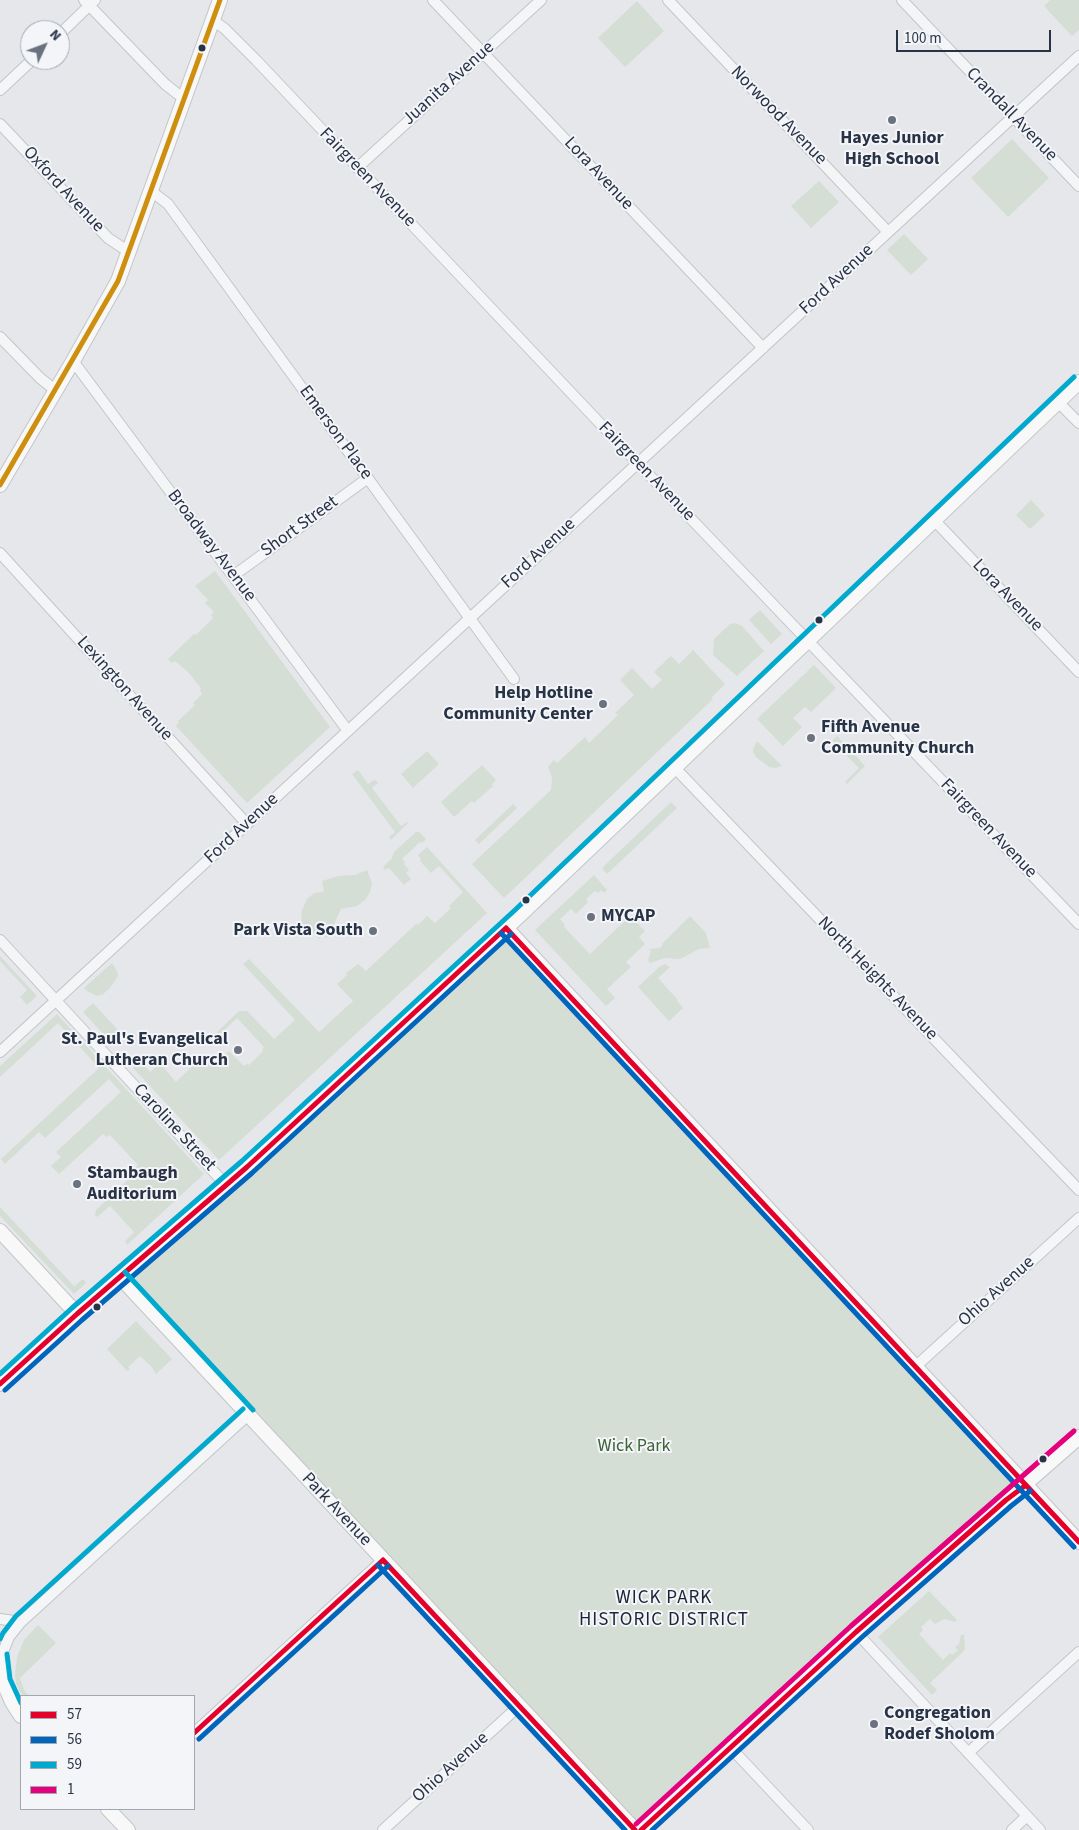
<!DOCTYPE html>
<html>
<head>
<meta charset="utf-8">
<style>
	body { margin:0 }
	#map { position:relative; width:1079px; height:1830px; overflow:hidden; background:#e5e7ea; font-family:"Source Sans 3",sans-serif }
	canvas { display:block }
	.legend { position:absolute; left:20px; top:1695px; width:175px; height:115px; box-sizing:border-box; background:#f3f5f9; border:1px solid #a2a7b1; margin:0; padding:6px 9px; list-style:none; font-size:15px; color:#293346 }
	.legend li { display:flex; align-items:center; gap:10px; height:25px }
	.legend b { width:25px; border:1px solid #a2a7b1 }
	.north { position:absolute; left:20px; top:20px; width:50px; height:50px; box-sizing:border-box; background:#f3f5f9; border:1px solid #a2a7b1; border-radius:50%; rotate:47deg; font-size:14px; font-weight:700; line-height:20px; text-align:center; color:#293346 }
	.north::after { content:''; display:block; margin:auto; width:18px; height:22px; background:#6b727f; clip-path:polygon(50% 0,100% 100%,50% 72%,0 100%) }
	.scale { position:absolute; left:896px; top:30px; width:155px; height:22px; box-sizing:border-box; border:2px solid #293346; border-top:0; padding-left:6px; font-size:15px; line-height:18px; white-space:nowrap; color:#293346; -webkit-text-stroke:4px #f3f5f9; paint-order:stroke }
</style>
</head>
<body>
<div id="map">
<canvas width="1079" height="1830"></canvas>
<ul class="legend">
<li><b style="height:6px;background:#e4002b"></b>57</li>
<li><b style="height:6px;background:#0065bd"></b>56</li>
<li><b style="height:6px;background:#00a9ce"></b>59</li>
<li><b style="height:6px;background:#e5007d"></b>1</li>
</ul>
<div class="north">N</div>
<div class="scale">100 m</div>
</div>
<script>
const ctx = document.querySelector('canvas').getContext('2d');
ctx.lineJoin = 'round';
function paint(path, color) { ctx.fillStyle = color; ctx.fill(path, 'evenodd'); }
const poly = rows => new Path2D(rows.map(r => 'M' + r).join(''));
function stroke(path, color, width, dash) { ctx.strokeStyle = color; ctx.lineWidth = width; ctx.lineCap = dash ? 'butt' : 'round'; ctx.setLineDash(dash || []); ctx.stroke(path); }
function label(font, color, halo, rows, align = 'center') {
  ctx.font = font + ' "Source Sans 3",sans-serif'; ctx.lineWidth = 4; ctx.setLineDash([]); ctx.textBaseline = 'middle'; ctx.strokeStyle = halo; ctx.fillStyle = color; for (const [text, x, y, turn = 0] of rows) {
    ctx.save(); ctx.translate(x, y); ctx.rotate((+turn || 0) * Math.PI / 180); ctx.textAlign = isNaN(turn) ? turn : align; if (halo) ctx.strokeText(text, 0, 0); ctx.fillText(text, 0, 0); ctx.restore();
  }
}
paint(poly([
	[1050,0,1079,0,1079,30,1072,36,1044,6],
	[637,1,664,31,625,67,598,38],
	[1012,139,1049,178,1008,217,971,178],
	[819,181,839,202,811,228,791,206],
	[904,234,928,259,911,275,887,250],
	[1031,500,1045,515,1030,529,1016,515],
	[215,571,330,727,247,803,176,726,179,722,178,721,195,705,193,703,202,694,200,690,201,688,188,672,175,661,172,663,168,659,194,634,196,635,213,618,211,615,214,612,205,603,208,600,195,586],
	[760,610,782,634,771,644,749,620],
	[734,623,742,626,764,651,737,676,713,655,714,639,730,624],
	[693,650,725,684,711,698,713,699,504,898,472,864,551,790,552,777,548,767,554,760,557,763,585,737,589,743,618,715,615,713,634,695,620,680,632,668,652,689,662,680,654,672,671,656,679,664],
	[814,665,836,688,811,712,805,707,793,718,802,727,783,746,757,719],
	[837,736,865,766,847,784,845,782,859,768,832,741],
	[757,741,782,766,775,768,769,767,756,757,753,752,753,749],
	[427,751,439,764,413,788,401,774],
	[482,765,496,780,492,784,493,786,474,803,472,801,454,817,441,802],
	[358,770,368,784,374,780,377,781,378,783,372,788,401,826,407,822,408,823,391,840,389,837,395,832,352,774],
	[671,802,677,808,607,874,602,868],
	[513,804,517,808,479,844,475,840],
	[416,832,419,832,426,839,422,843,420,842,402,859,405,862,404,864,409,870,406,873,411,879,404,885,389,868,385,870,383,867,392,858,394,852],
	[427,847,487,913,219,1160,133,1068,141,1062,150,1072,160,1063,176,1082,202,1057,203,1059,207,1057,214,1064,229,1051,244,1066,247,1064,249,1065,263,1051,262,1050,264,1047,237,1018,217,1037,219,1039,218,1041,213,1036,239,1011,247,1011,274,1039,295,1020,243,964,249,959,319,1032,353,1001,337,984,347,975,346,973,358,964,366,971,416,924,418,925,427,916,435,923,451,908,449,906,463,892,439,866,431,873,420,861,421,859,418,855],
	[367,870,372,883,370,892,365,900,357,906,341,909,334,924,335,930,326,938,323,935,319,939,314,933,310,936,301,923,302,910,307,899,314,893,324,892,322,881,338,876,355,875],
	[594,875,607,890,604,893,601,890,598,893,595,891,586,899,588,902,576,914,571,909,560,919,565,925,564,927,590,954,630,916,645,931,639,937,645,944,626,962,631,967,607,989,615,998,606,1006,535,930],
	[690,916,706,933,710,948,699,949,680,959,665,958,650,963,648,960,651,951,649,949,660,948,663,945,662,944],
	[506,928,1026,1485,641,1830,120,1277],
	[0,956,37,996,27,1005,20,997,27,990,0,961],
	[112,963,117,971,118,976,109,989,103,994,97,996,87,991,84,988],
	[665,964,670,967,658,978,678,1000,677,1001,683,1008,669,1021,638,987,659,967],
	[93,1003,118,1030,108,1039,83,1012],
	[57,1014,204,1174,127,1245,125,1241,134,1232,110,1206,97,1217,95,1215,96,1210,136,1172,134,1169,138,1165,110,1135,107,1137,103,1134,59,1174,51,1166,61,1157,56,1152,121,1092,109,1079,45,1138,39,1132,5,1164,1,1159,99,1068,58,1023,0,1077,0,1066],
	[0,1207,74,1286,83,1279,86,1283,74,1294,0,1216],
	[136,1321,172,1359,156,1374,151,1366,140,1356,128,1367,130,1369,127,1371,107,1349],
	[929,1591,957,1620,955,1622,944,1619,935,1624,930,1619,921,1627,923,1630,919,1634,943,1660,950,1653,952,1655,958,1650,955,1647,959,1644,961,1635,964,1635,965,1650,930,1683,937,1690,932,1695,878,1637],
	[38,1625,56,1643,20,1678,24,1690,28,1695,24,1696,20,1692,16,1684,15,1675,17,1657,24,1640]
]), '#d5ded5');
const street = poly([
	[84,0,165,84,184,99],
	[433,0,763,348],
	[668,0,888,232],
	[902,0,1079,186],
	[213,20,225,29,256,60,629,454,1079,924],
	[60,34,95,0],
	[0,90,32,60],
	[0,124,108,238,129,252],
	[357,168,541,0],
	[151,191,168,204,514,679],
	[0,337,40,378,55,390],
	[73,361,348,731],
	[1058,402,1079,423],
	[934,520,1079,672],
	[0,553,247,824],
	[233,576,368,478],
	[675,768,1079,1190],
	[0,940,226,1185],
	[0,1052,1079,56],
	[915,1367,1079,1218],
	[0,1619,21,1622],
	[856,1632,1040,1830],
	[1,1657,9,1637,21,1622,248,1415],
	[194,1733,383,1560],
	[730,1747,808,1830],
	[968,1753,1079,1652],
	[383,1830,519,1706],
	[1012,1830,1027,1816]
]);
const secondary = poly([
	[0,485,73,361,118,281,220,0],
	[506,928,1079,1542],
	[0,1231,77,1314],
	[120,1277,635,1830],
	[0,1384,77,1314,247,1167,520,915,1079,382],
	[0,1655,3,1681,12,1702,21,1716],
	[108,1809,128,1830],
	[641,1830,856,1632,1079,1437]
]);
stroke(street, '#c3c5c8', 12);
stroke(secondary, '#c3c5c8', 16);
stroke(street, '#f4f5f7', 10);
stroke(secondary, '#f8f8f8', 14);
stroke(poly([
	[506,928,1079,1542],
	[0,1384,77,1314,247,1167,506,928],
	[383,1560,635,1830],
	[194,1733,383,1560],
	[641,1830,856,1632,1006,1500,1026,1485]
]), '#e4002b', 5);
stroke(poly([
	[501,933,1074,1547],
	[5,1390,82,1320,252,1173,511,934],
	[378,1565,625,1830],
	[199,1739,388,1566],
	[652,1830,861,1638,1011,1506,1030,1491]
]), '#0065bd', 5);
stroke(poly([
	[125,1272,253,1410],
	[0,1374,72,1308,242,1161,515,910,1074,377],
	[0,1639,3,1633,16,1616,243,1409],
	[7,1654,10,1679,21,1703]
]), '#00a9ce', 5);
stroke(poly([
	[636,1824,851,1626,1074,1431]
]), '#e5007d', 5);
stroke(poly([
	[0,485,118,281,220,0]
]), '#ce8f0e', 5);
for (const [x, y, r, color] of [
	[202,48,4.5,"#293346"],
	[892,120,5,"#6b727f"],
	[819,620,4.5,"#293346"],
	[603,704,5,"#6b727f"],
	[811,738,5,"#6b727f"],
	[526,900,4.5,"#293346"],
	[591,917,5,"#6b727f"],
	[373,931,5,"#6b727f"],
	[238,1050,5,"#6b727f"],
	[77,1184,5,"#6b727f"],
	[97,1307,4.5,"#293346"],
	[1043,1459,4.5,"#293346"],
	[874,1724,5,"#6b727f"]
]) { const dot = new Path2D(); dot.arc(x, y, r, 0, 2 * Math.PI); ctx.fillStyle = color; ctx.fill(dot); stroke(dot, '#f3f5f9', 2); }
label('18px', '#293346', '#f3f5f9', [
	["Juanita Avenue",449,84,-42],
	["Crandall Avenue",1011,115,46],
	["Norwood Avenue",778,116,46],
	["Lora Avenue",598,174,47],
	["Fairgreen Avenue",367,178,46],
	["Oxford Avenue",63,190,47],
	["Ford Avenue",837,280,-43],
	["Emerson Place",335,433,54],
	["Fairgreen Avenue",646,472,46],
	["Short Street",300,527,-36],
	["Broadway Avenue",211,546,53],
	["Ford Avenue",539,554,-43],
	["Lora Avenue",1007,596,46],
	["Lexington Avenue",124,689,48],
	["Ford Avenue",242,829,-43],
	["Fairgreen Avenue",988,829,46],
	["North Heights Avenue",877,979,46],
	["Caroline Street",174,1128,47],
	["Ohio Avenue",997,1292,-42],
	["Park Avenue",336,1510,47],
	["Ohio Avenue",451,1768,-42]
]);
label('bold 18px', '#293346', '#f3f5f9', [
	["Hayes Junior",892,139,"center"],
	["High School",892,160,"center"],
	["Help Hotline",593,694,"right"],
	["Community Center",593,715,"right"],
	["Fifth Avenue",821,728],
	["Community Church",821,749],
	["MYCAP",601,917],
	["Park Vista South",363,931,"right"],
	["St. Paul's Evangelical",228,1040,"right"],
	["Lutheran Church",228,1061,"right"],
	["Stambaugh",87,1174],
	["Auditorium",87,1195],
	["Congregation",884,1714],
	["Rodef Sholom",884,1735]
], 'left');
label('18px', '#3d6335', '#f3f5f9', [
	["Wick Park",634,1447]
]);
ctx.letterSpacing = '1px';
label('19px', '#1b2437', '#f3f5f9', [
	["WICK PARK",664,1599],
	["HISTORIC DISTRICT",664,1621]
]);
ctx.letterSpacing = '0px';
</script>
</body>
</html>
